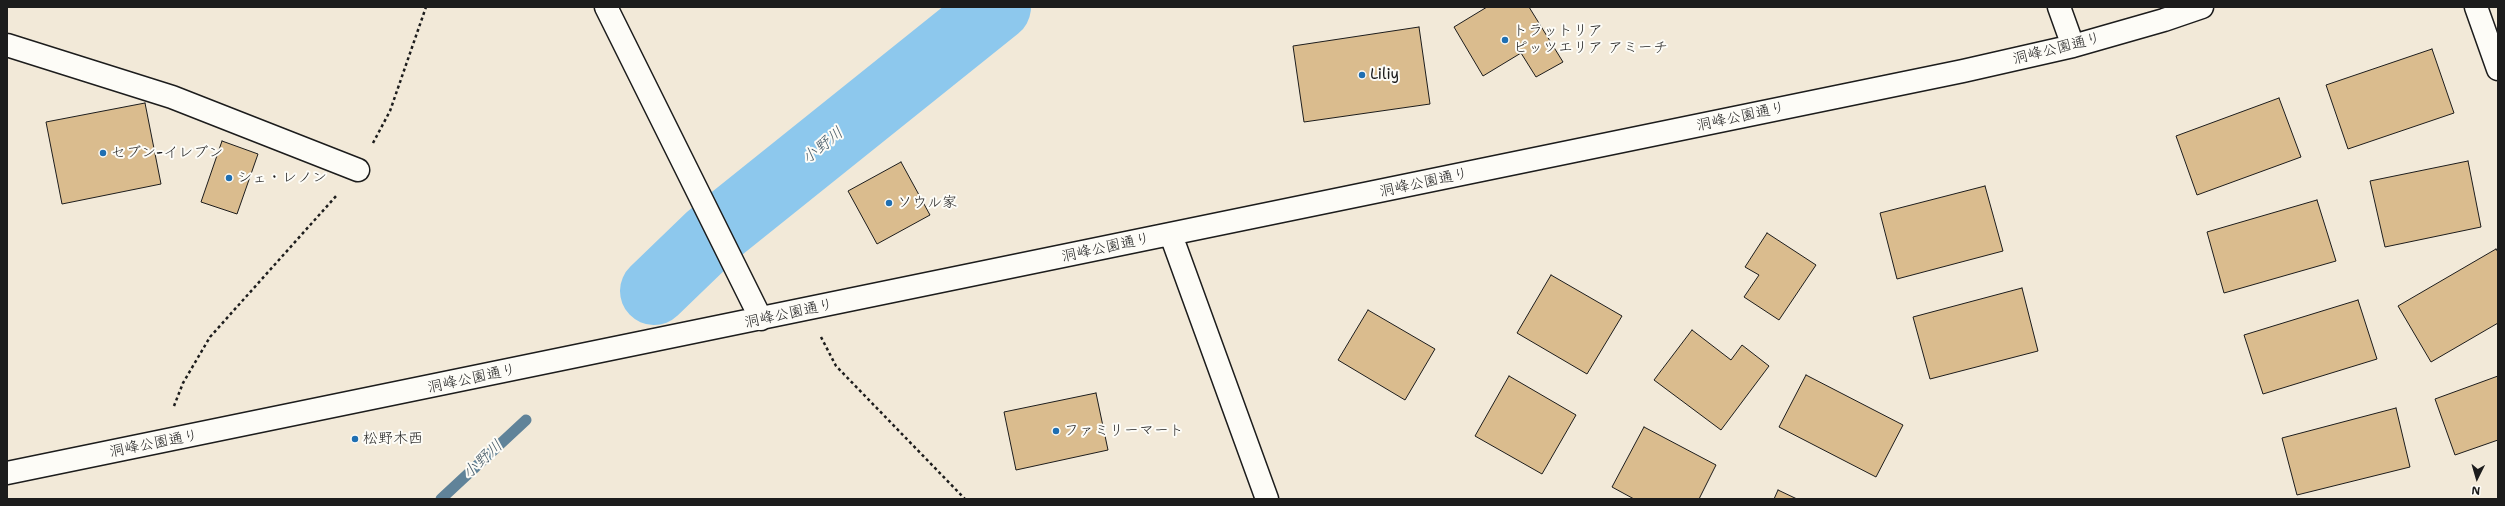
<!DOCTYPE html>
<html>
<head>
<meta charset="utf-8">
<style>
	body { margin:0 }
	#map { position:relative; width:2505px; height:506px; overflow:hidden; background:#f2e9d8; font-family:"Shantell Sans",sans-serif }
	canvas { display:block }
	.frame { position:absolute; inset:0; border:8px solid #1c1c1c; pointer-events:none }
	.north { position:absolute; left:2457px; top:458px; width:40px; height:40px; -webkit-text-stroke:3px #fdfcf7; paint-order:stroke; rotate:185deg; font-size:11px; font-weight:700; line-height:16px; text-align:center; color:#1c1c1c }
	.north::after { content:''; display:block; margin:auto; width:14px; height:18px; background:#1c1c1c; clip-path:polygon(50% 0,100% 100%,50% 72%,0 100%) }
</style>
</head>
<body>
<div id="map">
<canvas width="2505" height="506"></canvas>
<div class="frame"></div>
<div class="north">N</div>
</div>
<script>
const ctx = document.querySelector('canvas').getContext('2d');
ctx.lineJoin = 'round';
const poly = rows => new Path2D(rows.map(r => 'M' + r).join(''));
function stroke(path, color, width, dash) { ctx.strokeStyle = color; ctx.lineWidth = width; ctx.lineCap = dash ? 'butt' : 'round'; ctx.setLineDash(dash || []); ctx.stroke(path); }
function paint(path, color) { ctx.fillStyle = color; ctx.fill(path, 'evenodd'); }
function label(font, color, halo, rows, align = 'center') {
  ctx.font = font + ' "Shantell Sans","Klee One",sans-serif'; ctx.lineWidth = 4; ctx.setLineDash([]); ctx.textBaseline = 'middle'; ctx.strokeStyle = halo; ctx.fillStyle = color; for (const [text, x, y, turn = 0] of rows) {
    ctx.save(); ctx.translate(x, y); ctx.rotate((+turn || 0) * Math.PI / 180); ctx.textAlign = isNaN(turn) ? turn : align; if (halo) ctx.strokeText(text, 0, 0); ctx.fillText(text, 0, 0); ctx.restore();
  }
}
stroke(poly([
	[441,499,526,420]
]), '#608399', 11);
stroke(poly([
	[654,291,710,237,997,7]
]), '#8dc8ed', 68);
const building = poly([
	[1487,7,1529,7,1563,62,1536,77,1521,53,1483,76,1454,27,1487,7],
	[1419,27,1430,104,1304,122,1293,46,1419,27],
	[2432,49,2454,113,2348,149,2326,85,2432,49],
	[2279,98,2301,157,2197,195,2176,136,2279,98],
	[145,103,161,184,62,204,46,122,145,103],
	[222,141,258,154,237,214,201,202,222,141],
	[2468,161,2481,227,2385,247,2370,181,2468,161],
	[901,162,930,215,877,244,848,191,901,162],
	[1985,186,2003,251,1897,279,1880,213,1985,186],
	[2317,200,2336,261,2224,293,2207,232,2317,200],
	[1767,233,1816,265,1779,320,1744,297,1759,275,1745,267,1767,233],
	[2496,249,2498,252,2498,323,2431,362,2398,306,2496,249],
	[1551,275,1622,316,1587,374,1517,333,1551,275],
	[2022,288,2038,351,1930,379,1913,317,2022,288],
	[2358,300,2377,359,2263,394,2244,335,2358,300],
	[1368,310,1435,349,1405,400,1338,360,1368,310],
	[1692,330,1731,360,1742,345,1769,366,1721,430,1654,380,1692,330],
	[1806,375,1903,425,1876,477,1779,427,1806,375],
	[1509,376,1576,415,1542,474,1475,436,1509,376],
	[2498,376,2498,440,2455,455,2435,399,2498,376],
	[1096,393,1108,450,1016,470,1004,412,1096,393],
	[2396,408,2410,467,2297,495,2282,438,2396,408],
	[1644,427,1716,465,1699,499,1634,499,1612,487,1644,427],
	[1778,490,1797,499,1774,499,1778,490]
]);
paint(building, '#dabc8e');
stroke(building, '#1c1c1c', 1);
const minor = poly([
	[606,7,761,319],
	[2059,7,2073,46],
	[2476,7,2498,69],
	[7,45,172,97,358,170],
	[1171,235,1267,499],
	[7,473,1963,71,2073,46,2164,20,2202,7]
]);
stroke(minor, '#1c1c1c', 25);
stroke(poly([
	[373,143,390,111,426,7],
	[821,337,836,366,965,499],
	[174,406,183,383,210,337,337,195]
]), '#1c1c1c', 2.5, [3, 3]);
stroke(minor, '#fdfcf7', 22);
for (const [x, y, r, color] of [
	[1505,40,4,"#1f6fb2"],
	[1362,75,4,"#1f6fb2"],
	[103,153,4,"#1f6fb2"],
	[229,178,4,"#1f6fb2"],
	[889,203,4,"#1f6fb2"],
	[1056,431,4,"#1f6fb2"],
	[355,439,4,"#1f6fb2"]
]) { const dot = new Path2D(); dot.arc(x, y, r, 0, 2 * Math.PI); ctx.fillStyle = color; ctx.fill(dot); stroke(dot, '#fdfcf7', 1.5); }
label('15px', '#1c1c1c', '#fdfcf7', [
	["トラットリア",1513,31],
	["ピッツエリア アミーチ",1513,48],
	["Liliy",1370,75],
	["セブン-イレブン",111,153],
	["シェ・レノン",237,178],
	["ソウル家",897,203],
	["ファミリーマート",1064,431],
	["松野木西",363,439]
], 'left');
label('15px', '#1c1c1c', '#fdfcf7', [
	["洞峰公園通り",2057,49,-14],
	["洞峰公園通り",1741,117,-12],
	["洞峰公園通り",1424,183,-12],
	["洞峰公園通り",1106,248,-12],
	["洞峰公園通り",789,314,-12],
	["洞峰公園通り",472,379,-12],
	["洞峰公園通り",154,444,-11]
]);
label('italic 16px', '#445865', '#fdfcf7', [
	["小野川",823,146,-39],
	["小野川",483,460,-43]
]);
</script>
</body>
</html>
